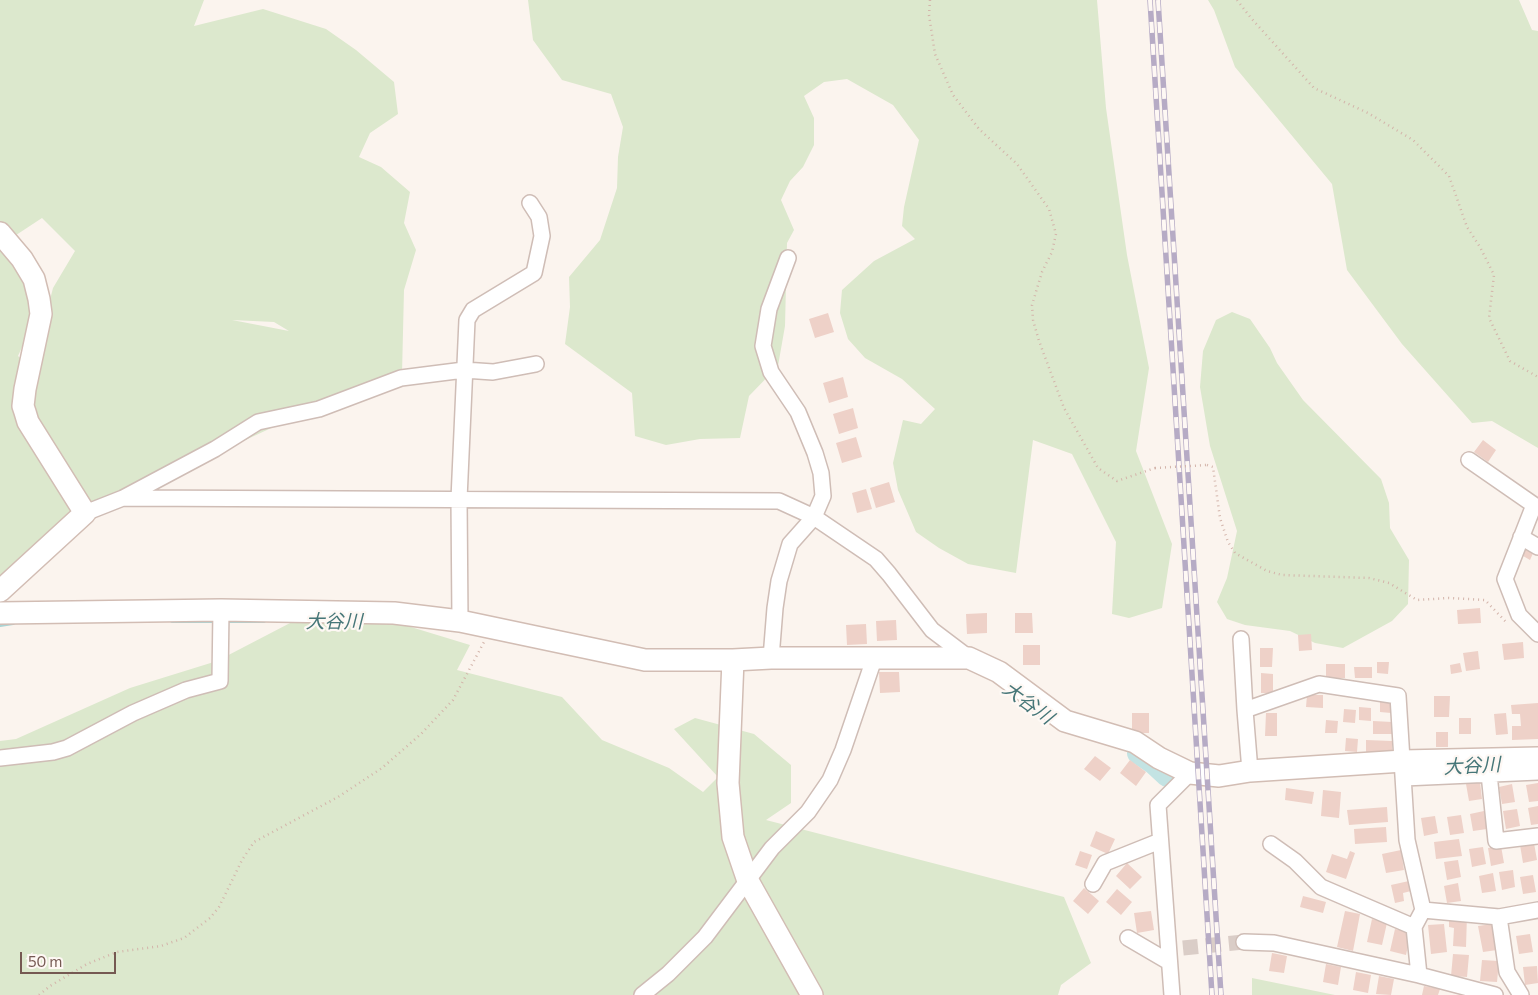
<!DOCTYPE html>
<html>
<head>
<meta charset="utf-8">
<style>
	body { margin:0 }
	#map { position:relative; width:1538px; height:995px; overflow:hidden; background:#fbf4ee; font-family:Commissioner,sans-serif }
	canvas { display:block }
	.scale { position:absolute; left:20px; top:952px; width:96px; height:22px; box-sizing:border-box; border:2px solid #755952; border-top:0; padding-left:6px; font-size:15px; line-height:18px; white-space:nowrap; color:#755952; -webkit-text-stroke:4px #fef8f4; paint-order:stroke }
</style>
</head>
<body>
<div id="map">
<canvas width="1538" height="995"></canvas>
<div class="scale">50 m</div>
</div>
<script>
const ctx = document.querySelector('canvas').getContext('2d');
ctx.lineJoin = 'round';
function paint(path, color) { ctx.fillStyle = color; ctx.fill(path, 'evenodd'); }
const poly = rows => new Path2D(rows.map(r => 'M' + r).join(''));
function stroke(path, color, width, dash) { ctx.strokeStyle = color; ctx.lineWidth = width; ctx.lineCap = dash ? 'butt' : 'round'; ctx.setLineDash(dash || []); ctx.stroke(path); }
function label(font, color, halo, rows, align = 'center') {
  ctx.font = font + ' Commissioner,"Noto Sans JP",sans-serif'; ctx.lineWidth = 4.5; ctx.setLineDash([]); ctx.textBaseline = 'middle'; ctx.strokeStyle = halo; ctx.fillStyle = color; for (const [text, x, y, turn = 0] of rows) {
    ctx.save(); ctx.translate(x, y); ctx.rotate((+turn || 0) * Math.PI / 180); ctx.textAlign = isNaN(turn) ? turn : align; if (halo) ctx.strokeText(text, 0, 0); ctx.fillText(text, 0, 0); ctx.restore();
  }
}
paint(poly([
	[0,0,204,0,194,26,263,9,326,29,356,50,394,82,398,114,370,133,359,157,381,167,410,192,404,223,416,250,404,290,402,374,340,396,211,456,143,481,81,507,78,515,0,579],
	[42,218,75,251,53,288,26,393,27,364,18,356,40,307,7,241],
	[232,320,274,322,289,331],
	[528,0,1097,0,1106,108,1127,255,1149,368,1136,451,1172,544,1162,608,1129,618,1112,614,1116,542,1072,454,1033,440,1016,573,968,564,939,548,916,532,898,490,893,463,903,420,921,424,935,409,902,379,865,358,848,339,840,313,842,290,874,261,915,239,902,226,904,207,919,140,893,105,847,79,824,82,804,96,814,118,814,145,803,167,790,181,781,200,794,230,787,243,785,326,778,366,749,396,740,438,700,439,666,445,635,436,632,393,565,344,570,307,569,277,600,240,617,188,618,157,623,127,611,94,562,80,533,40],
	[1208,0,1519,0,1532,30,1538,31,1538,448,1492,421,1472,423,1402,344,1347,270,1332,184,1235,67,1214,10],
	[1232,312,1250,319,1270,348,1277,363,1303,400,1381,479,1389,503,1390,528,1409,560,1408,604,1392,621,1343,648,1315,643,1290,631,1245,625,1227,619,1217,602,1227,578,1237,531,1210,446,1200,387,1203,351,1216,320],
	[388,620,470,645,457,670,562,697,602,740,669,768,703,792,718,777,674,729,695,718,754,734,791,765,791,803,766,820,1064,897,1091,963,1061,985,1058,995,0,995,0,741,16,739,130,688,217,661,292,622],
	[1252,978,1335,995,1252,995]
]), '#dce8cd');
stroke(poly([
	[172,621,215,621],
	[226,621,264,621],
	[0,625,13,623]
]), '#abd4d4', 4);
stroke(poly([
	[1138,753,1153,763,1167,776]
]), '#c3e3e3', 22);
paint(poly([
	[828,313,834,332,815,338,809,319],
	[843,377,848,397,829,403,823,383],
	[853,408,858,428,839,434,833,414],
	[856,437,862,457,842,463,836,443],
	[1483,440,1496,450,1488,462,1474,452],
	[889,482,895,502,876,508,870,488],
	[866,489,872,509,857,513,852,493],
	[1523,545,1534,551,1530,560,1518,553],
	[1480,608,1481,623,1458,624,1457,610],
	[987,613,987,633,967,634,966,614],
	[1015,613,1032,613,1033,633,1015,633],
	[896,620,897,640,877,641,876,621],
	[866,624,867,644,847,645,846,625],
	[1311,634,1312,650,1299,651,1298,635],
	[1523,642,1524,658,1504,660,1502,644],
	[1023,645,1040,645,1040,665,1023,665],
	[1260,648,1273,648,1272,667,1260,667],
	[1478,651,1480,669,1466,671,1463,653],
	[1377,662,1389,662,1388,674,1377,673],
	[1460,663,1462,672,1451,674,1450,665],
	[1326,664,1345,664,1345,678,1326,678],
	[1354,667,1372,667,1372,678,1355,678],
	[879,672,899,672,900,692,880,693],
	[1261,673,1273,674,1273,693,1261,693],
	[1307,695,1323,695,1323,708,1306,707],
	[1434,696,1450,696,1449,717,1434,717],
	[1380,700,1392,701,1391,713,1380,712],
	[1538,703,1538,739,1512,740,1512,726,1521,726,1520,714,1512,714,1511,705],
	[1359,707,1371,708,1371,721,1359,720],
	[1344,709,1356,710,1355,723,1343,722],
	[1132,713,1149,713,1149,733,1132,733],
	[1266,713,1277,713,1277,736,1265,736],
	[1506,713,1508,734,1496,735,1494,714],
	[1459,718,1471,718,1471,734,1459,734],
	[1326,720,1338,721,1337,733,1325,733],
	[1373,721,1392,722,1392,734,1373,734],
	[1436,732,1448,732,1448,747,1436,747],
	[1346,738,1358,739,1357,752,1345,751],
	[1366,740,1392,741,1392,754,1366,752],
	[1095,756,1111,768,1100,781,1084,769],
	[1130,760,1146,772,1136,786,1120,773],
	[1480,782,1482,799,1469,801,1466,784],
	[1538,783,1538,801,1529,802,1526,785],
	[1512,784,1515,802,1502,804,1499,787],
	[1286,788,1314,792,1312,804,1285,800],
	[1323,790,1341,792,1339,818,1321,816],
	[1538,806,1538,824,1531,825,1528,808],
	[1387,807,1388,822,1349,825,1347,810],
	[1517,809,1520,826,1506,829,1503,811],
	[1484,811,1487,829,1473,831,1470,814],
	[1461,815,1464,833,1450,835,1447,817],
	[1435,816,1438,833,1424,836,1421,818],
	[1386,827,1387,842,1355,844,1354,829],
	[1096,831,1115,839,1108,854,1090,846],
	[1459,839,1462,856,1436,859,1434,842],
	[1534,843,1537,860,1523,863,1520,845],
	[1501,846,1504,863,1491,866,1488,848],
	[1483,847,1486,864,1472,867,1469,849],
	[1401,850,1404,870,1386,873,1382,854],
	[1080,851,1092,855,1087,869,1075,865],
	[1350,851,1355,853,1346,879,1326,872,1332,854,1347,859],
	[1458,860,1461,877,1447,880,1444,862],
	[1127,863,1142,877,1130,889,1116,876],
	[1513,870,1515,887,1502,890,1499,872],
	[1493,873,1496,891,1482,893,1479,876],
	[1533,875,1536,892,1523,894,1520,877],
	[1409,881,1411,891,1403,893,1404,901,1395,903,1391,885],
	[1458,883,1461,901,1447,903,1444,886],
	[1084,888,1099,901,1088,914,1073,901],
	[1117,889,1132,902,1121,915,1106,902],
	[1303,896,1326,902,1323,913,1300,907],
	[1151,911,1154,930,1137,933,1134,913],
	[1345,911,1360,914,1353,951,1337,947],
	[1449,914,1467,915,1466,947,1453,946,1454,928,1449,927],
	[1372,919,1387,923,1382,945,1367,942],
	[1444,924,1447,952,1431,954,1428,925],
	[1492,924,1497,950,1483,952,1478,926],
	[1395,929,1411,932,1406,955,1390,951],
	[1530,934,1533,952,1519,954,1516,936],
	[1272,953,1287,956,1284,973,1269,971],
	[1453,954,1469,955,1467,977,1451,976],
	[1482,960,1499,961,1497,982,1480,981],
	[1326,964,1341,967,1338,985,1323,982],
	[1537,966,1538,983,1525,985,1523,967],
	[1356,972,1371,975,1368,993,1353,990],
	[1379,976,1394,979,1391,995,1376,994],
	[1424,986,1440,989,1438,995,1422,995]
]), '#eed1c8');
stroke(poly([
	[1183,948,1244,942]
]), '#dacdc7', 15, [15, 8]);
const street = poly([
	[1469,460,1534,505,1505,579,1519,615,1538,634],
	[123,498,779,501,814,517,876,559,889,574,932,630,969,658],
	[85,513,123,498,215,449,258,422,319,409,401,378,464,370,493,372,536,364],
	[1521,537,1538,547],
	[460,621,459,499,467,320,473,310,534,273,542,236,539,217,530,203],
	[1241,639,1245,710],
	[771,658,775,608,779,581,790,544,814,517,823,496,821,473,815,453,798,412,771,372,763,346,769,309,788,258],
	[0,758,53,752,67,748,133,713,186,690,220,681,221,610],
	[1250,771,1245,710,1319,684,1398,696,1407,840,1423,910,1414,927,1419,975],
	[1489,774,1496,841,1538,836],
	[1404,778,1538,772],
	[1271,844,1295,861,1321,887,1414,927],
	[1093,884,1105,863,1160,841],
	[1423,910,1499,917,1538,910],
	[1499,917,1507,972,1521,995],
	[1128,938,1169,962],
	[1244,942,1274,943,1419,975,1495,995],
	[642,995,668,974,705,937,772,848,808,812,830,780,843,750,874,659],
	[1172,995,1158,805,1190,773]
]);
const secondary = poly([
	[0,233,22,259,34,279,39,299,41,314,25,389,23,406,25,412,28,422,85,513,0,591],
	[0,613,221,610,394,613,460,621,645,660,733,660,771,658,969,658,999,672,1065,721,1135,742,1159,758,1190,773,1219,776,1250,771,1403,761,1538,758],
	[733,660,728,783,733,837,748,881,812,995]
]);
stroke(street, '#cfbdb6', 18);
stroke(secondary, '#d2bdb4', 24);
stroke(poly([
	[930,0,929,15,935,54,953,95,979,129,1017,164,1049,209,1056,234,1052,252,1042,272,1032,305,1033,320,1039,341,1064,408,1098,468,1117,481,1155,468],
	[1237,0,1251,18,1314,88,1368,113,1413,140,1449,176,1467,227,1480,247,1494,275,1489,318,1510,361,1538,377],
	[1207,465,1213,467,1220,518,1228,542,1235,553,1267,571,1282,575,1369,578,1389,583,1417,600,1449,598,1485,600,1507,623],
	[39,995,50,986,87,964,117,952,161,946,184,938,210,918,219,907,242,860,254,842,338,797,382,768,421,734,453,700,484,642]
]), '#d3b4aa', 2.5, [1, 4]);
stroke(street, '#fff', 15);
stroke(secondary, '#fff', 21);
const rail = poly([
	[1150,0,1212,995],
	[1158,0,1221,995]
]);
stroke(rail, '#b6abc5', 5.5);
stroke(rail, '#fef8f4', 4, [11]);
stroke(poly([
	[1155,468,1207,465]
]), '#d3b4aa', 2.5, [1, 4]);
label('italic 19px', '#467678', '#fef8f4', [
	["大谷川",334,622],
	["大谷川",1028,703,36],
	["大谷川",1472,766,-3]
]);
</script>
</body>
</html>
